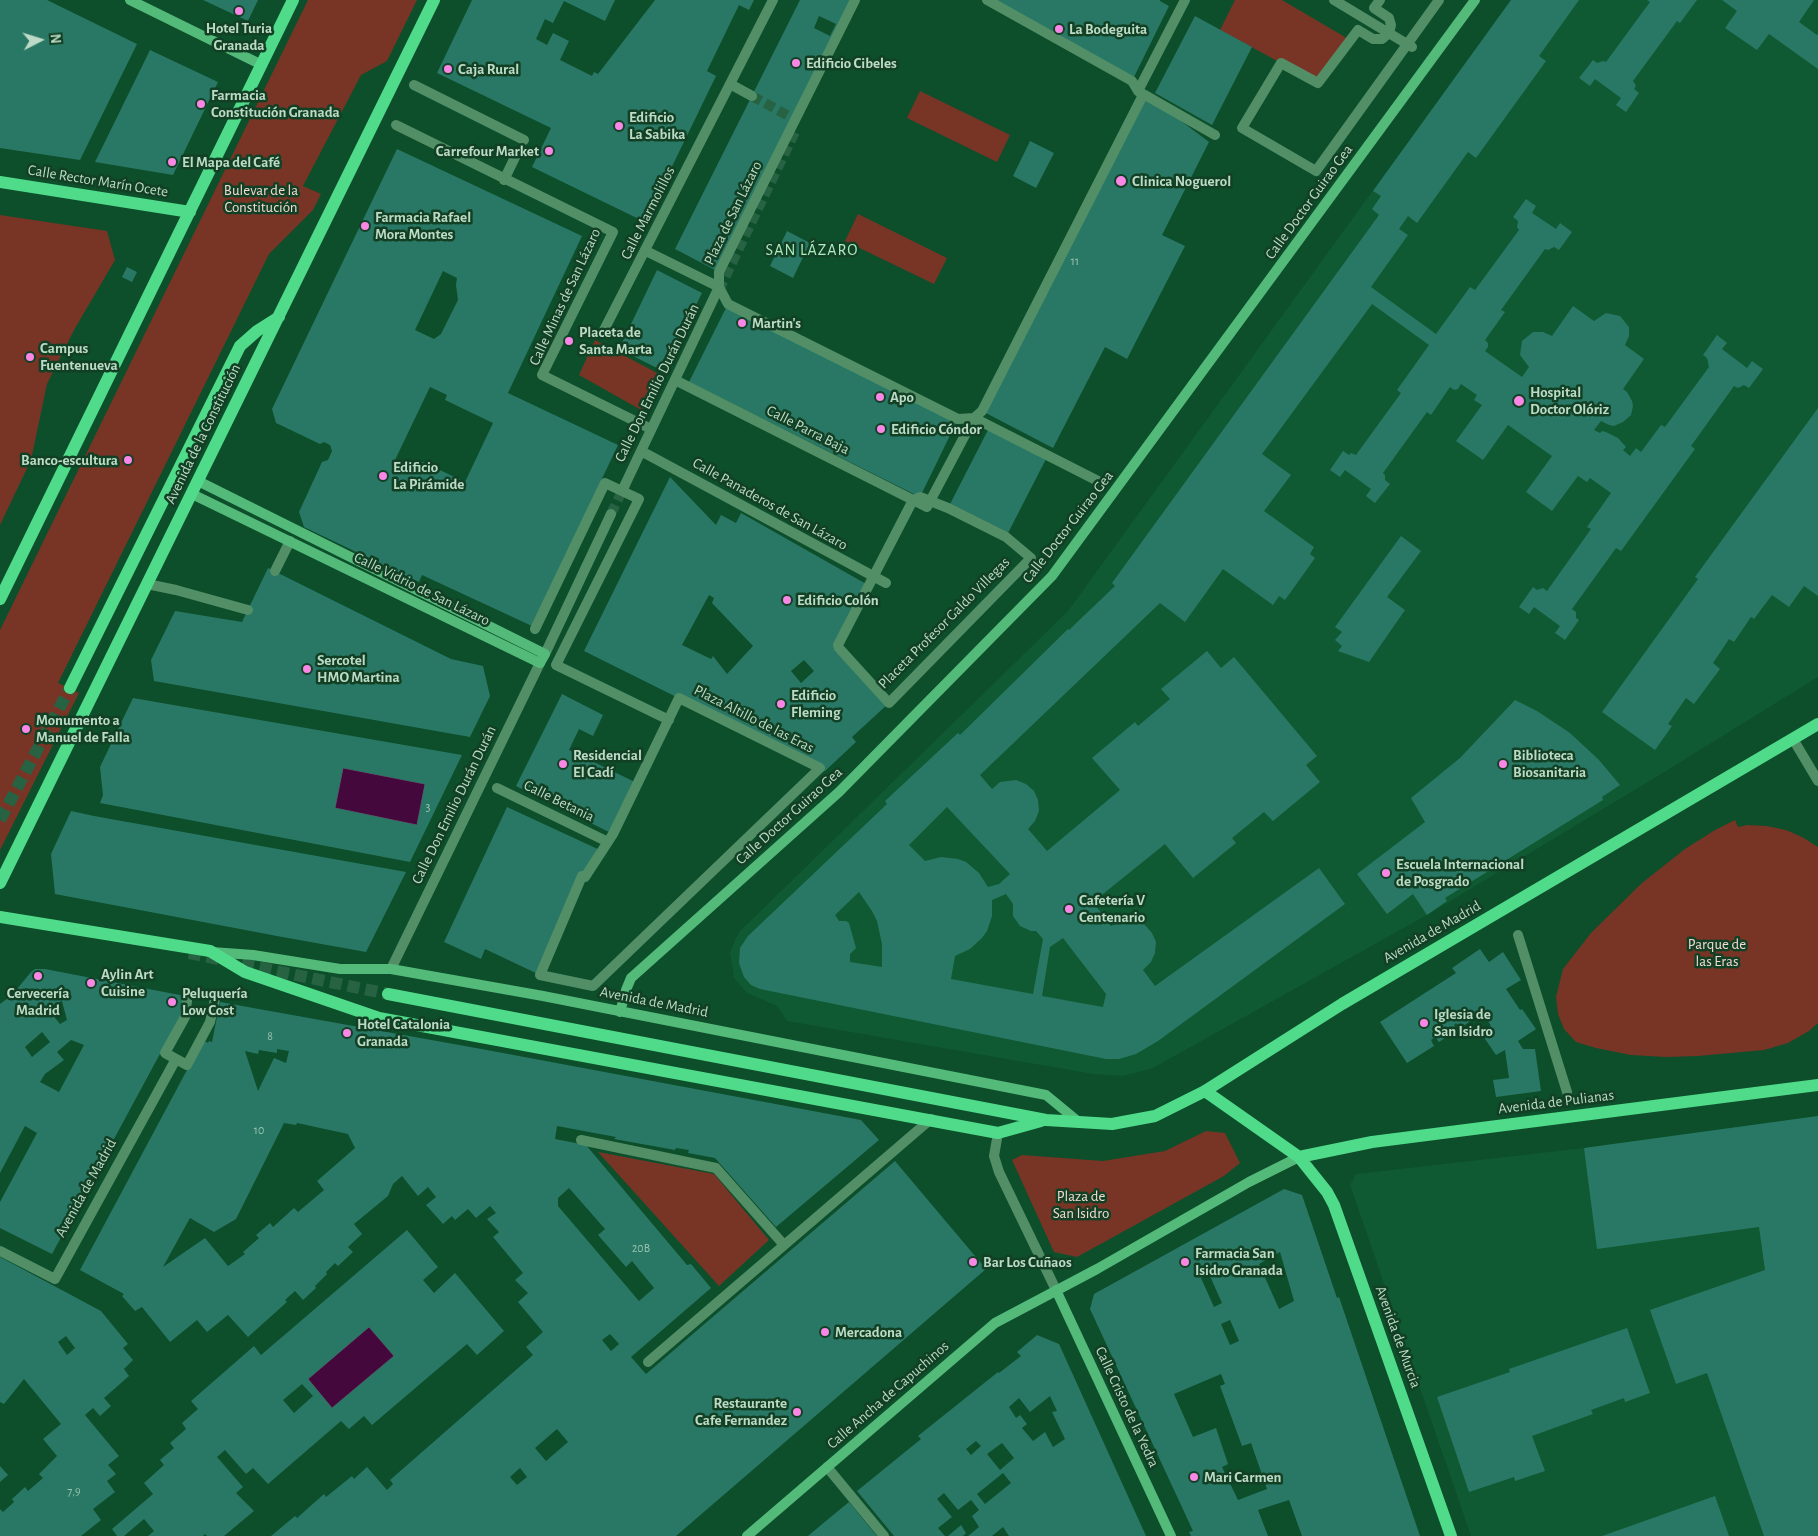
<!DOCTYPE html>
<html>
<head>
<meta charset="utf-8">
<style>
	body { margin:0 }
	#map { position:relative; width:1818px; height:1536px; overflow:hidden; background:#0d4e2b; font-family:"Alegreya Sans",sans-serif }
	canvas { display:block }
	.north { position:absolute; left:15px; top:15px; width:50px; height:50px; -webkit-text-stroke:4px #124025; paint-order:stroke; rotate:85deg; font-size:14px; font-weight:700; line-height:20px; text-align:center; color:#bcdac5 }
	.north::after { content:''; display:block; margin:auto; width:18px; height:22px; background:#bcdac5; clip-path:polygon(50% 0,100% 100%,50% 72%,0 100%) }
</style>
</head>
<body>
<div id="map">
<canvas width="1818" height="1536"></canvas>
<div class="north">N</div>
</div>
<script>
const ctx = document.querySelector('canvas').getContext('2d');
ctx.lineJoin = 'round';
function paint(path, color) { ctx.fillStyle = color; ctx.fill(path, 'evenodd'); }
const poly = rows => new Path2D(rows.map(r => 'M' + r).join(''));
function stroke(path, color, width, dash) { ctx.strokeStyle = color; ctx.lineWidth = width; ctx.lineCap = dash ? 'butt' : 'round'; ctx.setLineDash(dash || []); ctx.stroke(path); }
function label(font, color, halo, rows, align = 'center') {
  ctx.font = font + ' "Alegreya Sans",sans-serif'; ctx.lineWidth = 5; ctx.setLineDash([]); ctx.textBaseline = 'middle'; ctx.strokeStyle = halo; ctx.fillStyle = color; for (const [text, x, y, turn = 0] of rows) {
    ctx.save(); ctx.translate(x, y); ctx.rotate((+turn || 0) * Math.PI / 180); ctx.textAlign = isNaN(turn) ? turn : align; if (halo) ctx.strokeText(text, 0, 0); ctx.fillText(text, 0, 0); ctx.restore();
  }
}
paint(poly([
	[1511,0,1818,0,1818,677,1653,779,1427,915,1153,1068,1123,1076,1093,1074,787,1021,777,1006,747,993,734,978,730,952,739,932,1068,611],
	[1818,1116,1818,1536,1471,1536,1350,1185,1356,1174,1584,1148]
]), '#0f5a32');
paint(poly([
	[308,0,417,0,387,61,361,75,303,186,321,194,313,210,269,254,58,683,79,693,0,850,0,630],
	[1235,0,1282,0,1350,40,1318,83,1220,30],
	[920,91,1010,135,997,162,907,118],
	[858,214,947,258,934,284,845,241],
	[0,215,107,231,115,260,74,330,47,384,31,460,0,525],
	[595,340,659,374,643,411,579,375],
	[1735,820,1738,827,1747,825,1767,826,1786,830,1802,837,1818,847,1818,1023,1809,1031,1788,1043,1764,1050,1698,1056,1666,1057,1631,1055,1596,1048,1576,1042,1564,1029,1558,1014,1556,997,1563,969,1591,933,1642,883,1685,849,1715,830],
	[1206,1131,1225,1133,1240,1163,1224,1176,1077,1257,1054,1252,1012,1160,1022,1155,1103,1161,1165,1151],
	[598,1152,714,1174,769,1240,719,1286]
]), '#783526');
const water = poly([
	[343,768,425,784,417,825,335,808,343,768],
	[369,1327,394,1356,332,1408,308,1379,369,1327]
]);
paint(water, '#45083d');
stroke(water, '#694766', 1);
paint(poly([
	[0,0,47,0,137,44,80,160,0,148],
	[203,0,258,0,248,21],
	[472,0,615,0,605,21,564,1,553,23,545,19,536,39,547,45,553,33,569,41,560,60,592,76,594,72,598,74,655,0,754,0,749,10,739,5,707,71,716,76,645,222,532,167,551,128,437,73],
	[800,0,855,0,719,272,675,249],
	[819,16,836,24,830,36,814,28],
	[987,0,1160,0,1160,1,1169,6,1132,81],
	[1511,0,1579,0,1539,56,1546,61,1476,158,1468,152,1417,223,1408,216,1399,229,1408,235,1371,287,1436,334,1470,287,1475,290,1519,230,1517,227,1518,221,1513,217,1526,199,1536,206,1532,213,1556,229,1560,223,1572,232,1559,250,1554,247,1548,250,1545,249,1501,310,1505,312,1485,340,1488,343,1488,347,1485,351,1522,377,1529,367,1520,355,1522,341,1533,332,1543,332,1552,336,1573,306,1594,321,1606,313,1620,316,1629,327,1629,336,1625,345,1644,359,1623,389,1627,392,1632,401,1633,406,1631,415,1623,422,1614,426,1609,425,1601,421,1594,430,1600,433,1602,431,1606,432,1618,438,1626,447,1623,450,1630,456,1636,448,1641,452,1661,425,1665,427,1709,367,1707,358,1703,355,1717,335,1727,343,1722,349,1747,368,1752,361,1763,369,1749,388,1744,385,1738,388,1734,386,1691,446,1695,449,1621,551,1616,548,1572,609,1576,612,1576,618,1579,620,1565,640,1555,633,1560,626,1534,607,1529,614,1519,607,1533,587,1537,590,1543,588,1547,591,1591,529,1587,527,1611,493,1590,478,1587,482,1578,476,1552,511,1526,492,1552,456,1508,425,1483,460,1456,441,1482,405,1474,400,1477,395,1461,384,1458,389,1454,390,1450,387,1431,415,1427,412,1383,473,1385,475,1385,480,1390,484,1375,503,1366,496,1371,489,1345,470,1340,477,1330,470,1343,451,1349,455,1351,453,1356,455,1401,393,1397,390,1429,345,1372,304,1262,454,1291,475,1264,511,1314,547,1310,554,1315,558,1285,600,1279,596,1273,605,1223,569,1185,622,1160,603,980,775,992,789,1000,782,1016,780,1026,784,1034,791,1038,800,1039,811,1035,821,1028,829,1047,851,1120,790,1092,758,1135,722,1138,726,1170,699,1161,689,1207,651,1221,668,1234,657,1317,756,1306,765,1320,782,1273,821,1264,812,1232,838,1236,843,1193,878,1165,844,1093,902,1111,926,1125,920,1135,920,1145,925,1152,933,1156,942,1155,953,1151,962,1143,970,1155,986,1319,868,1345,904,1158,1041,1136,1054,1119,1059,1106,1059,760,989,751,985,744,977,739,963,740,948,748,936,887,804,885,801,958,733,960,735,1068,629,1069,630,1115,586,1112,583,1379,215,1372,209,1381,196,1373,191],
	[947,807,1010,874,999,884,988,887,979,873,966,862,958,859,941,857,925,861,909,845],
	[859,892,872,911,877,921,882,944,882,967,850,962,850,954,856,948,849,923,846,921,839,921,835,915],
	[1006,894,1013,904,1013,916,1020,926,1031,931,1036,931,1043,939,1033,994,951,979,955,956,970,949,982,938,987,931,992,916,992,900],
	[1063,938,1106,994,1103,1007,1042,996,1050,947],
	[1647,0,1697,0,1680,23,1677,21,1633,81,1636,86,1634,89,1639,93,1626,112,1616,105,1621,98,1595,79,1590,86,1579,78,1593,60,1597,63,1603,61,1606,62,1650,2],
	[1722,0,1814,0,1799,22,1817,35,1818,34,1818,69,1769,34,1757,50,1725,28,1737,11],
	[1195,16,1252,47,1212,125,1155,93],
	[150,50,218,82,173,175,95,162],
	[1143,95,1156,102,1209,142,1162,235,1185,246,1127,359,1105,347,1053,448,982,411],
	[1030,141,1054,153,1036,188,1013,176],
	[397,149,582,236,508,393,618,445,532,626,422,575,419,582,304,527,299,512,322,462,328,460,332,451,330,445,324,442,320,444,276,423,272,409],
	[443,271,457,278,456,285,458,300,441,334,434,339,415,330],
	[430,387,447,395,445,400,493,423,465,482,423,462,416,463,414,469,395,460],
	[787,231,810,243,793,278,770,266],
	[127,267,137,272,132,282,122,277],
	[657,270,702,293,663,371,619,349],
	[728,304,958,419,920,497,689,382],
	[1818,408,1818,596,1804,586,1789,607,1772,595,1754,619,1751,617,1734,642,1729,639,1713,663,1720,669,1694,704,1686,698,1668,724,1672,726,1655,750,1602,712,1698,579,1695,577],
	[988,430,1046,459,1006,537,948,508],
	[670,477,716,525,721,515,736,523,741,513,868,585,835,653,839,648,889,703,852,737,856,742,825,771,584,651],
	[709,595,714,598,712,603,753,646,727,674,713,656,711,659,682,645],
	[804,660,814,671,801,683,791,671],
	[1401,536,1421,551,1387,597,1405,610,1369,662,1338,651,1342,646,1335,640,1342,632,1335,627],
	[268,568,451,659,483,666,490,696,470,737,154,681,151,660,175,611,242,622],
	[562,694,603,715,593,736,579,729,569,750,639,784,613,834,516,786],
	[133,698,462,755,410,862,100,803,103,795,100,767],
	[343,768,425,784,417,825,335,808],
	[1515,700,1537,711,1570,733,1599,760,1620,785,1602,797,1603,800,1445,898,1447,901,1427,915,1413,894,1387,914,1357,874,1425,822,1411,798,1460,758],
	[507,807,602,851,585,878,540,975,485,949,481,959,444,942],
	[71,811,94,816,406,872,366,952,277,936,55,894,51,854],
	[1480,949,1489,962,1503,952,1521,980,1506,989,1520,1010,1522,1009,1536,1029,1518,1041,1523,1049,1535,1049,1541,1091,1496,1097,1493,1080,1509,1078,1505,1050,1496,1055,1481,1033,1491,1026,1483,1013,1460,1028,1456,1023,1454,1025,1457,1030,1439,1042,1435,1037,1431,1040,1434,1046,1407,1063,1380,1022,1456,973,1452,968],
	[35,969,45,969,185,996,182,1013,52,1254,0,1228,0,1202,37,1133,25,1126,0,1173,0,1004,12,995,31,972],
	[62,1001,67,1020,60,1024,47,1008],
	[42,1032,50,1042,32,1057,25,1047],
	[71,1040,84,1045,59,1092,40,1082,45,1074,64,1060,57,1052],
	[220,1002,487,1050,861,1120,879,1140,776,1227,715,1158,688,1153,689,1150,676,1148,675,1150,614,1139,616,1137,557,1126,555,1139,586,1145,687,1265,691,1264,711,1288,631,1357,646,1374,895,1161,986,1269,676,1536,271,1536,295,1516,297,1518,324,1494,326,1497,352,1476,354,1479,367,1467,387,1490,393,1484,390,1480,533,1355,526,1347,543,1332,518,1302,528,1293,515,1280,523,1273,493,1237,499,1232,487,1219,496,1213,490,1206,476,1218,468,1209,455,1220,452,1216,443,1224,426,1205,436,1197,428,1187,418,1196,402,1176,393,1184,388,1196,354,1224,362,1234,348,1247,353,1252,338,1266,335,1263,326,1272,327,1274,315,1286,316,1288,303,1300,295,1291,285,1300,287,1302,248,1337,228,1315,207,1332,197,1320,170,1342,142,1307,135,1311,122,1296,124,1294,80,1270,203,1040,208,1043,209,1041,212,1042],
	[277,1049,289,1051,286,1063,274,1058,258,1091,245,1051,258,1054,259,1050,277,1053],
	[284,1123,296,1125,297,1123,348,1134,355,1148,317,1181,324,1190,298,1212,294,1208,273,1227,270,1223,256,1235,259,1238,243,1252,245,1254,228,1266,205,1238,163,1267,190,1218,214,1232,236,1219],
	[569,1188,605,1229,598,1235,626,1267,632,1261,654,1288,639,1301,558,1206,558,1198],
	[610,1334,619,1344,611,1351,602,1340],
	[557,1429,568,1442,546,1461,535,1448],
	[520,1468,527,1477,517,1485,510,1477],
	[1818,1116,1818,1536,1764,1536,1707,1373,1676,1384,1650,1310,1765,1270,1759,1227,1597,1249,1584,1148],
	[1284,1189,1302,1195,1337,1298,1339,1297,1420,1536,1302,1536,1289,1500,1258,1510,1268,1536,1191,1536,1189,1532,1193,1531,1090,1309,1094,1294],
	[1280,1252,1294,1301,1279,1309,1259,1264],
	[1209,1274,1222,1303,1214,1307,1201,1278],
	[1230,1320,1239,1341,1230,1345,1221,1324],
	[1221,1374,1225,1384,1220,1386,1242,1446,1251,1443,1267,1489,1238,1500,1222,1467,1228,1464,1216,1428,1193,1437,1174,1394],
	[407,1230,438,1267,423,1280,434,1293,455,1273,504,1331,477,1355,467,1344,372,1425,364,1416,349,1429,341,1421,268,1484,253,1468,246,1474,225,1450,217,1457,243,1487,236,1493,254,1511,224,1536,207,1536,205,1534,203,1536,148,1536,154,1531,144,1519,124,1536,117,1536,112,1529,153,1494,144,1483,164,1465,160,1460,174,1448,170,1443,186,1429,182,1423,198,1409,191,1401,254,1346,261,1355],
	[369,1327,394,1356,332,1408,308,1379],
	[302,1384,313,1396,294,1413,283,1400],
	[0,1257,101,1311,128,1344,123,1348,133,1360,124,1369,129,1376,104,1398,111,1406,100,1416,93,1408,85,1415,119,1456,108,1465,116,1474,107,1481,115,1492,93,1509,101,1520,81,1536,0,1536,0,1509,3,1512,14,1502,12,1499,25,1487,28,1491,43,1478,39,1474,57,1456,43,1439,61,1424,24,1379,4,1404,0,1402],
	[66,1336,75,1348,67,1355,58,1342],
	[1627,1328,1650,1393,1625,1402,1624,1398,1591,1410,1593,1414,1532,1436,1545,1471,1515,1481,1514,1477,1469,1492,1437,1397,1510,1372,1509,1369],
	[1037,1335,1059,1344,1146,1536,1009,1536,1003,1527,992,1536,968,1536,979,1527,972,1516,979,1510,971,1500,958,1510,944,1493,937,1499,952,1517,938,1528,945,1536,894,1536,857,1491,921,1439,918,1436,998,1372,999,1373,1021,1356,1017,1352],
	[1050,1396,1057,1411,1052,1412,1065,1439,1053,1447,1045,1432,1033,1441,1022,1428,1027,1424,1020,1415,1016,1418,1009,1407,1019,1398,1030,1412],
	[976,1441,981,1446,971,1455,966,1449],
	[1002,1443,1014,1458,1000,1470,987,1454],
	[1003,1473,1011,1483,985,1504,977,1494],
	[0,1466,8,1475,0,1482],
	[1715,1496,1729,1536,1602,1536],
	[849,1502,877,1536,808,1536,821,1525],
	[961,1525,966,1533,963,1536,948,1536]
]), '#297865');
stroke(poly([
	[752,96,796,120],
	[719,290,795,132],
	[611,514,626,483]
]), '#276342', 10, [10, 5]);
stroke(poly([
	[0,820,70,688],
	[189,953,388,994]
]), '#276342', 12, [12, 6]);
stroke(poly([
	[275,571,290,541],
	[147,584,176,590,248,610]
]), '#528f67', 10);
stroke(poly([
	[855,0,719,272,719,287,728,304,958,419,974,418,982,411,1143,95,1138,91,1132,81,987,0],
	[1185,0,1138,91,1215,135],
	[1334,0,1412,47],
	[1380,0,1374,8,1389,18,1391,25,1389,33,1382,39,1373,39,1358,30,1318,83,1281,63,1242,128,1316,171,1439,0],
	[730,84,752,96],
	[414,85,524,140],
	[396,125,613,232,542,375,651,429],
	[504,180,517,153],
	[646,251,719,287],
	[603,332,773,0],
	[675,380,927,507,974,418,1098,481],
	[641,451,886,583],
	[622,491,719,287],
	[920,497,948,508,1006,537,1031,558,889,703,839,648,838,645,913,500,920,497],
	[535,629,605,483,639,499,556,665,669,720],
	[545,654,611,514],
	[679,698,820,768,593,986,540,975,582,876,585,877,613,834,679,698],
	[1793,739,1818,781],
	[497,788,608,842],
	[1518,935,1567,1092],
	[391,969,540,663],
	[188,993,185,1017,165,1053,187,1065,210,1022,215,999],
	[998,1133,994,1156,999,1172,1056,1290],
	[581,1140,716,1168,784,1245],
	[0,1251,55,1279,176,1059],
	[648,1362,931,1119],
	[827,1467,884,1536]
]), '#528f67', 10);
stroke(poly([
	[130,0,262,65],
	[192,494,540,663,545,654,198,481],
	[212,952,253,955,340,969,391,969,543,996,1046,1095,1080,1123],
	[620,1012,626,990,631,978,839,792,1052,576,1475,0],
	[1056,1290,1171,1536],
	[747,1536,995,1323,1097,1269,1249,1182,1299,1157]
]), '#53ba7a', 10);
stroke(poly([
	[0,182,190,212],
	[0,599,293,0],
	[70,688,240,346,257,331,279,317],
	[0,883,434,0],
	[0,917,210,951,245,972,379,1018,998,1133,1041,1121],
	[388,994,1046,1120,1112,1124,1155,1116,1205,1091,1342,1004,1818,724],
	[1205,1091,1299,1157,1327,1192,1334,1205,1451,1536],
	[1299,1157,1372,1142,1818,1085]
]), '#4fdb89', 12);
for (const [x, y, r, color] of [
	[239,11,5,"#fa87e6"],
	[1059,29,5,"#fa87e6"],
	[796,63,5,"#fa87e6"],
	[448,69,5,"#fa87e6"],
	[201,104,5,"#fa87e6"],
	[619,126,5,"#fa87e6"],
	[549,151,5,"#fa87e6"],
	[172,162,5,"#fa87e6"],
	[1121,181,6,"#fa87e6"],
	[365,226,5,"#fa87e6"],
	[742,323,5,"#fa87e6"],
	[569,341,5,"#fa87e6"],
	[30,357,5,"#fa87e6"],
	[880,397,5,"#fa87e6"],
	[1519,401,6,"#fa87e6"],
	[881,429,5,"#fa87e6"],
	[128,460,5,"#fa87e6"],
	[383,476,5,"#fa87e6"],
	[787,600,5,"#fa87e6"],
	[307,669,5,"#fa87e6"],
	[781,704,5,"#fa87e6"],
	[26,729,5,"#fa87e6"],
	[563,764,5,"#fa87e6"],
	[1503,764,5,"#fa87e6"],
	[1386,873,5,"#fa87e6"],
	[1069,909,5,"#fa87e6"],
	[38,976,5,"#fa87e6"],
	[91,983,5,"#fa87e6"],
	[172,1002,5,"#fa87e6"],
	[1424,1023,5,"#fa87e6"],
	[347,1033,5,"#fa87e6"],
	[973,1262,5,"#fa87e6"],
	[1185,1262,5,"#fa87e6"],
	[825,1332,5,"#fa87e6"],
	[797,1412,5,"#fa87e6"],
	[1194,1477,5,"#fa87e6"]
]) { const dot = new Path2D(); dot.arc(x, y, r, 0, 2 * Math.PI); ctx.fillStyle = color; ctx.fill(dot); stroke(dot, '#124025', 2); }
label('12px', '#97c2ad', null, [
	["11",1075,261],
	["3",428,807],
	["8",270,1036],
	["10",259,1130],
	["20B",641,1248],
	["7,9",74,1491]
]);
label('bold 15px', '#bcdac5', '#124025', [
	["Hotel Turia",239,28,"center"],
	["Granada",239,45,"center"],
	["La Bodeguita",1069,29],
	["Edificio Cibeles",806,63],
	["Caja Rural",458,69],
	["Farmacia",211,95],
	["Constitución Granada",211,112],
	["Edificio",629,117],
	["La Sabika",629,134],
	["Carrefour Market",539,151,"right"],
	["El Mapa del Café",182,162],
	["Clinica Noguerol",1132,181],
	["Farmacia Rafael",375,217],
	["Mora Montes",375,234],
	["Martin's",752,323],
	["Placeta de",579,332],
	["Santa Marta",579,349],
	["Campus",40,348],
	["Fuentenueva",40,365],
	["Hospital",1530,392],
	["Doctor Olóriz",1530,409],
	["Apo",890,397],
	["Edificio Cóndor",891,429],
	["Banco-escultura",118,460,"right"],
	["Edificio",393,467],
	["La Pirámide",393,484],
	["Edificio Colón",797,600],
	["Sercotel",317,660],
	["HMO Martina",317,677],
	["Edificio",791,695],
	["Fleming",791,712],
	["Monumento a",36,720],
	["Manuel de Falla",36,737],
	["Residencial",573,755],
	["El Cadí",573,772],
	["Biblioteca",1513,755],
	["Biosanitaria",1513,772],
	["Escuela Internacional",1396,864],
	["de Posgrado",1396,881],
	["Cafetería V",1079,900],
	["Centenario",1079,917],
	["Aylin Art",101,974],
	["Cuisine",101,991],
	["Cervecería",38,993,"center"],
	["Madrid",38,1010,"center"],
	["Peluquería",182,993],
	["Low Cost",182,1010],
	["Iglesia de",1434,1014],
	["San Isidro",1434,1031],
	["Hotel Catalonia",357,1024],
	["Granada",357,1041],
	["Farmacia San",1195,1253],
	["Isidro Granada",1195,1270],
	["Bar Los Cuñaos",983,1262],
	["Mercadona",835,1332],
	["Restaurante",787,1403,"right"],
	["Cafe Fernandez",787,1420,"right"],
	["Mari Carmen",1204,1477]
], 'left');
label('15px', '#bcdac5', '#124025', [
	["Calle Rector Marín Ocete",98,181,9],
	["Calle Doctor Guirao Gea",1309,202,-54],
	["Calle Marmolillos",648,213,-63],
	["Plaza de San Lázaro",733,213,-64],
	["Calle Minas de San Lázaro",565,297,-65],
	["Calle Don Emilio Durán Durán",657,383,-64],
	["Calle Parra Baja",808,430,27],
	["Avenida de la Constitución",203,434,-64],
	["Calle Panaderos de San Lázaro",770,504,29],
	["Calle Doctor Guirao Gea",1068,527,-52],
	["Calle Vidrio de San Lázaro",422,589,26],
	["Placeta Profesor Galdo Villegas",944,623,-45],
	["Plaza Altillo de las Eras",754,719,27],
	["Calle Betania",559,801,26],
	["Calle Don Emilio Durán Durán",454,805,-64],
	["Calle Doctor Guirao Gea",789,816,-42],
	["Avenida de Madrid",1432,932,-30],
	["Avenida de Madrid",654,1002,11],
	["Avenida de Pulianas",1556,1102,-7],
	["Avenida de Madrid",86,1188,-61],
	["Avenida de Murcia",1398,1337,70],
	["Calle Ancha de Capuchinos",888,1395,-41],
	["Calle Cristo de la Yedra",1127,1407,65]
]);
label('15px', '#f5d9d2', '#124025', [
	["Bulevar de la",261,190],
	["Constitución",261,207],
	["Parque de",1717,944],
	["las Eras",1717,961],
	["Plaza de",1081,1196],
	["San Isidro",1081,1213]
]);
ctx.letterSpacing = '1px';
label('16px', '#adebc0', '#124025', [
	["SAN LÁZARO",812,250]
]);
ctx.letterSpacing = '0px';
</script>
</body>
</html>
